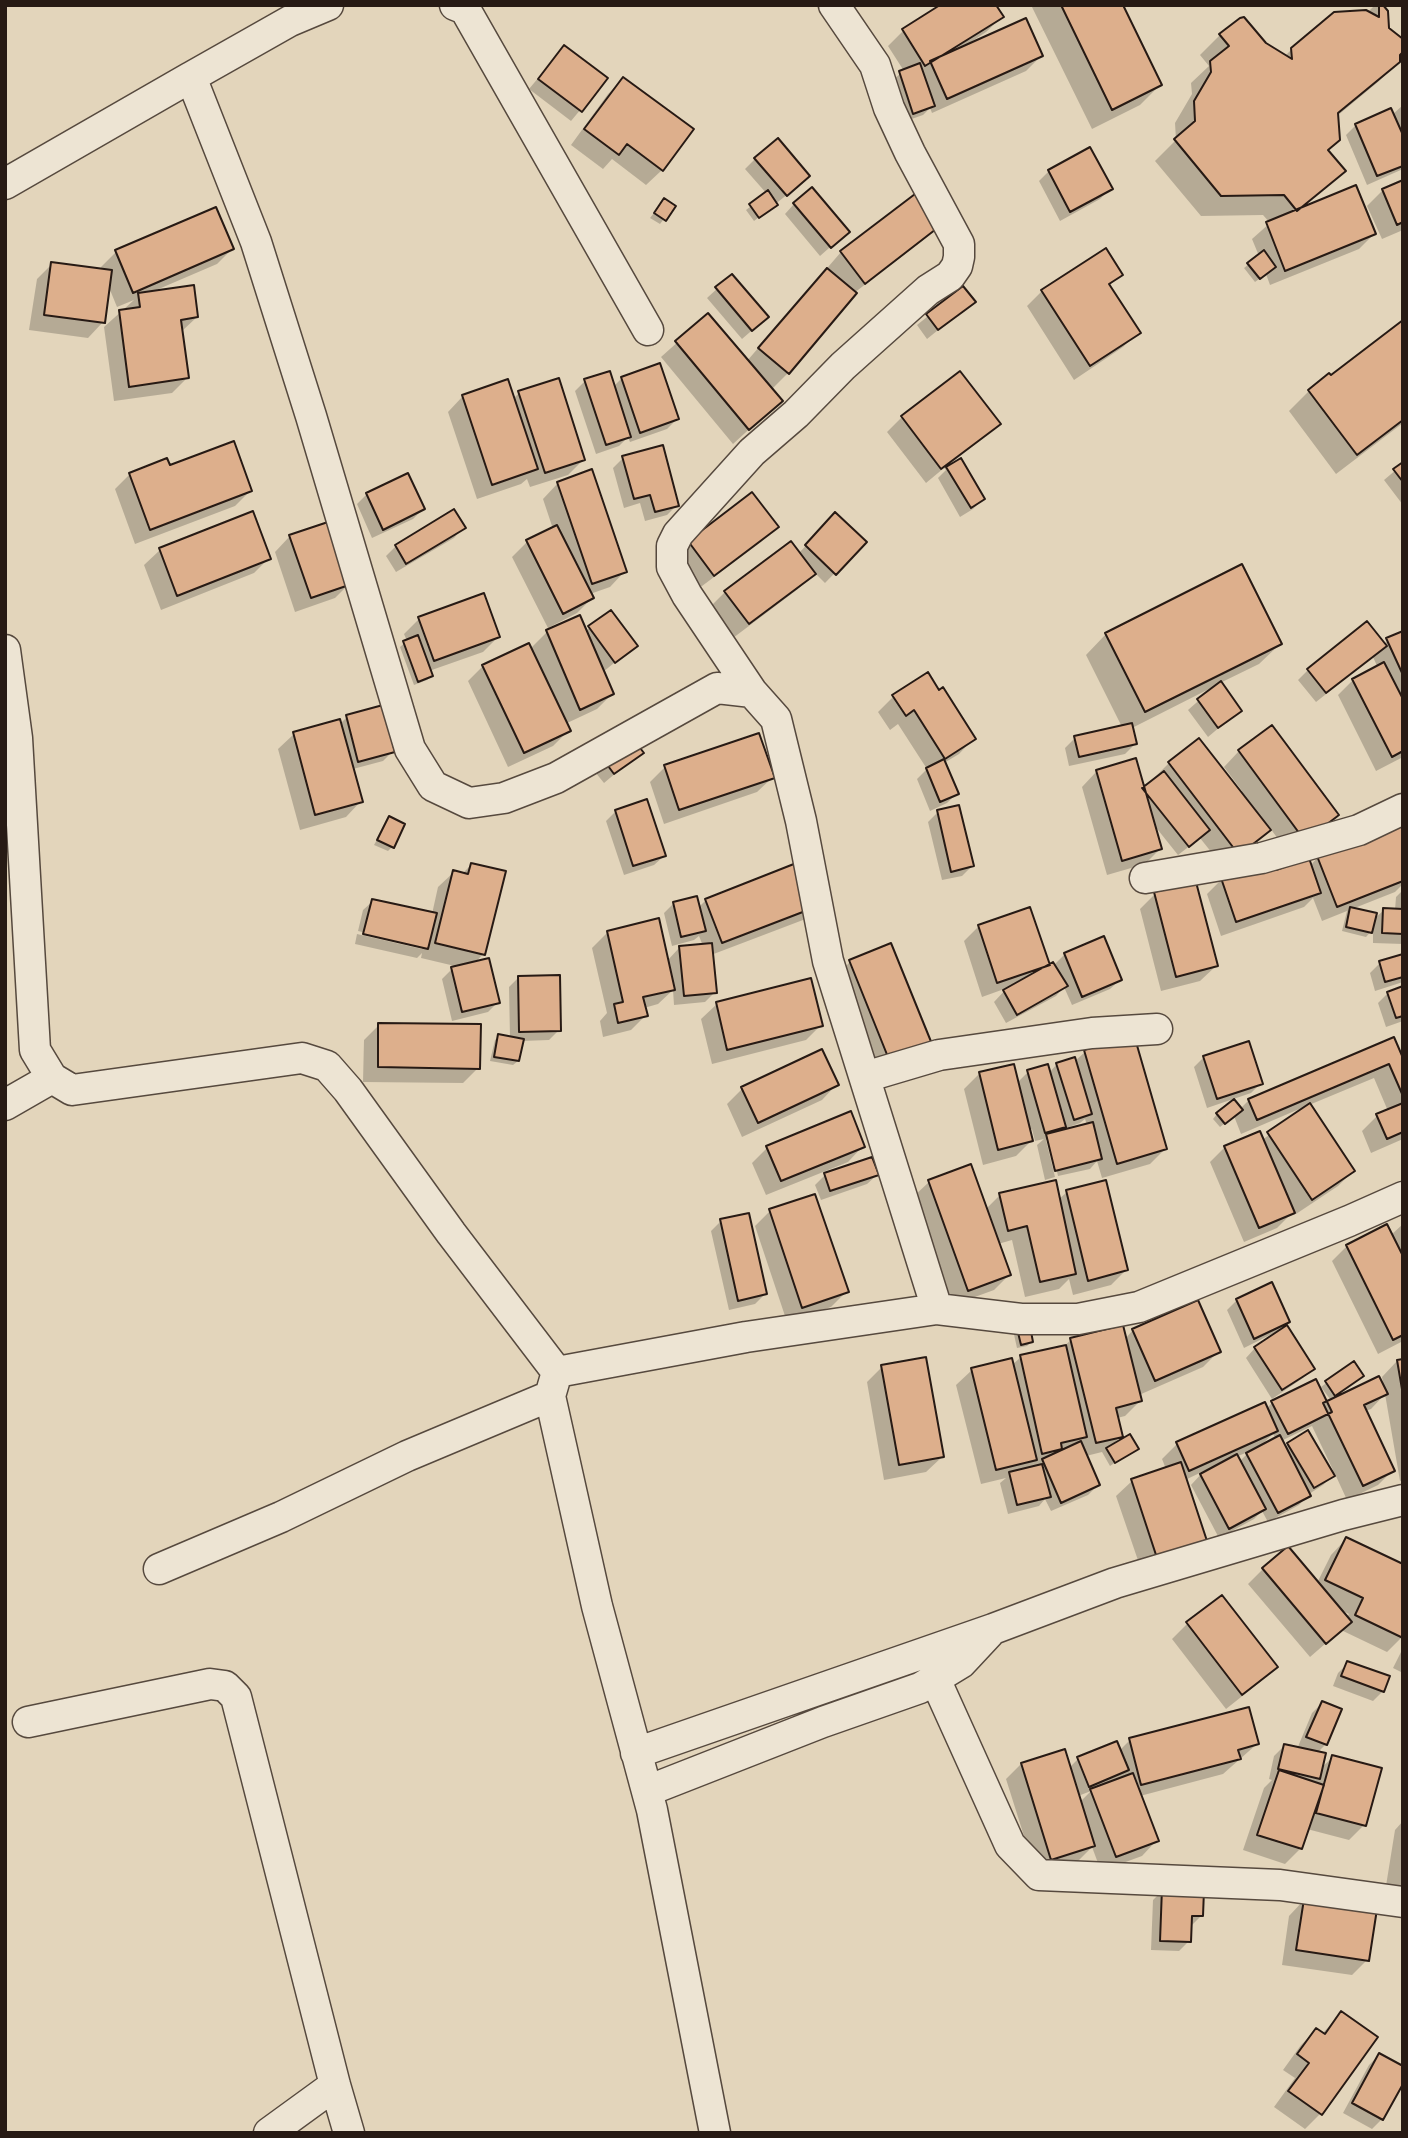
<!DOCTYPE html>
<html>
<head>
<meta charset="utf-8">
<style>
	body { margin:0 }
	#map { position:relative; width:1408px; height:2138px; overflow:hidden; background:#e3d5bb; font-family:"Libre Caslon Text",serif }
	canvas { display:block }
	.frame { position:absolute; inset:0; border:7px solid #271a14; pointer-events:none }
</style>
</head>
<body>
<div id="map">
<canvas width="1408" height="2138"></canvas>
<div class="frame"></div>
</div>
<script>
const ctx = document.querySelector('canvas').getContext('2d');
ctx.lineJoin = 'round';
function paint(path, color) { ctx.fillStyle = color; ctx.fill(path, 'evenodd'); }
const poly = rows => new Path2D(rows.map(r => 'M' + r).join(''));
function stroke(path, color, width, dash) { ctx.strokeStyle = color; ctx.lineWidth = width; ctx.lineCap = dash ? 'butt' : 'round'; ctx.setLineDash(dash || []); ctx.stroke(path); }
paint(poly([
	[1031,5,1121,5,1160,85,1140,105,1092,129],
	[1375,5,1381,5,1399,61,1378,82,1337,116,1327,151,1344,170,1301,209,1374,234,1359,249,1270,285,1266,274,1255,282,1244,268,1259,256,1252,239,1270,223,1263,215,1201,216,1155,161,1176,140,1175,123,1192,94,1191,83,1209,66,1200,55,1220,35,1265,45,1284,57,1292,49,1367,13],
	[1002,17,986,32,971,42,972,44,1041,56,1026,71,932,113,930,108,923,115,903,122,890,82,904,71,888,46,903,31],
	[564,47,606,79,571,121,529,89],
	[623,79,662,170,646,185,612,159,603,169,571,145,608,94],
	[1403,105,1403,169,1367,185,1346,135,1356,125,1392,115],
	[755,159,798,186,754,221,746,210,767,194,745,169],
	[1049,171,1110,189,1100,199,1060,221,1039,181],
	[1403,182,1403,230,1382,239,1367,206,1383,190],
	[914,196,937,226,922,241,854,293,788,373,771,390,780,401,733,444,661,357,708,315,747,361,841,252],
	[664,200,674,206,660,224,650,218],
	[794,204,837,241,820,256,785,214],
	[232,249,217,264,154,291,197,317,181,332,187,378,172,393,114,401,104,327,134,300,117,307,108,285,103,322,88,338,29,330,37,279,52,264,102,270,101,267,116,252],
	[1121,274,1109,286,1138,332,1123,347,1074,380,1027,306,1042,291],
	[731,276,757,326,742,339,707,298],
	[963,288,973,302,927,339,917,325],
	[1403,322,1403,423,1336,474,1289,411,1309,391,1330,378],
	[622,378,677,419,667,429,630,442,628,437,619,446,596,454,575,391,585,381,613,387],
	[519,393,583,460,568,475,530,487,527,479,521,484,477,499,448,412,463,396,513,399],
	[902,417,998,423,983,438,950,464,983,499,973,509,960,517,938,478,946,470,944,468,926,483,887,432],
	[623,458,677,505,667,515,645,521,640,503,624,508,613,468],
	[1403,464,1403,505,1384,480],
	[168,467,250,491,235,506,135,544,115,489,130,474],
	[558,483,625,571,610,587,590,594,592,598,577,613,548,628,512,557,527,542,553,529,543,499],
	[367,494,423,509,413,519,372,538,357,504],
	[252,514,269,558,254,573,161,610,144,565,160,550],
	[836,514,865,542,825,583,815,573,798,589,733,638,710,607,725,592,798,554],
	[776,527,761,542,698,589,674,557,689,542],
	[463,528,454,538,396,572,386,556,396,546],
	[290,536,350,583,335,598,295,612,275,552],
	[579,618,585,632,590,627,635,646,603,672,612,694,597,709,565,724,568,731,553,746,508,767,468,681,483,666,530,649,547,632],
	[419,619,498,637,483,652,429,671,431,676,427,680,414,685,400,647,407,641,404,634],
	[1403,633,1403,757,1376,771,1338,695,1353,680,1378,668,1373,657,1316,702,1298,680,1308,670,1383,644],
	[1106,634,1280,644,1259,664,1220,683,1240,710,1208,737,1188,710,1212,689,1211,688,1132,728,1135,744,1125,754,1069,766,1065,748,1075,738,1122,727,1086,655],
	[893,697,974,738,959,754,944,763,957,793,947,803,930,811,917,779,927,769,898,724,890,730,878,712],
	[347,717,393,751,383,761,353,769,361,801,346,817,300,830,278,749,294,734,340,724],
	[1239,751,1337,815,1322,830,1289,854,1270,828,1253,845,1224,868,1200,838,1178,855,1154,825,1161,848,1145,864,1107,875,1082,787,1097,771,1144,789,1156,780,1154,778,1169,763,1239,793,1242,791,1224,767],
	[641,752,604,783,591,767],
	[665,767,773,777,757,792,664,824,650,782],
	[616,811,664,856,654,865,624,875,606,821],
	[938,812,972,866,962,876,942,880,928,822],
	[389,818,392,847,388,851,374,845],
	[1403,824,1403,884,1395,892,1352,909,1373,920,1384,910,1395,910,1396,897,1403,890,1403,944,1373,943,1373,929,1366,937,1342,931,1347,911,1322,921,1313,898,1304,907,1221,936,1207,894,1222,879,1310,866,1318,857],
	[471,865,483,954,474,964,498,1002,488,1012,452,1021,442,979,452,969,459,967,421,958,422,953,417,958,355,944,357,934,422,949,422,946,358,931,363,910,373,901,432,914,438,887,454,872,462,874],
	[1155,894,1216,966,1200,981,1161,991,1140,909],
	[706,900,819,904,803,920,711,955,715,992,705,1002,674,1005,673,990,658,1004,644,1008,646,1015,631,1030,603,1037,600,1021,607,1013,592,948,608,932,667,961,679,948,703,946,699,936,694,940,672,946,664,913,674,903,698,908],
	[979,926,1048,967,1054,965,1065,954,1103,938,1120,980,1110,989,1072,1005,1064,987,1056,996,1006,1023,994,1002,1007,988,982,997,964,941],
	[1403,956,1403,982,1375,991,1370,973,1380,963],
	[850,962,929,1044,875,1076,835,977],
	[519,977,559,1030,549,1040,522,1041,518,1061,513,1065,490,1061,495,1040,499,1036,510,1038,509,987],
	[1403,988,1403,1021,1386,1027,1378,1003,1388,993],
	[717,1004,821,1025,806,1040,712,1064,701,1019],
	[379,1025,478,1068,463,1083,363,1082,364,1040],
	[1393,1039,1403,1062,1403,1139,1371,1153,1362,1131,1377,1116,1388,1111,1374,1078,1309,1105,1353,1171,1338,1186,1296,1214,1294,1211,1277,1228,1244,1242,1210,1162,1225,1147,1262,1140,1305,1109,1304,1107,1241,1134,1234,1116,1220,1127,1213,1119,1217,1114,1240,1109,1249,1100],
	[1085,1052,1165,1149,1150,1164,1102,1178,1097,1161,1090,1169,1058,1176,1050,1140,1046,1140,1055,1177,1045,1180,1037,1145,1044,1139,1035,1141,1032,1129,1029,1130,1031,1141,1016,1156,983,1165,964,1089,979,1074,1017,1083,1028,1072,1049,1073,1057,1064,1074,1062],
	[1085,1119,1087,1125,1067,1130,1066,1128,1080,1123],
	[1204,1057,1261,1083,1251,1093,1207,1108,1194,1067],
	[837,1084,822,1100,742,1137,727,1104,742,1089],
	[863,1146,848,1162,766,1195,752,1163,767,1148],
	[970,1167,986,1209,1000,1195,1058,1200,1067,1192,1126,1270,1111,1285,1073,1295,1069,1279,1059,1289,1025,1297,1012,1240,998,1244,1009,1275,994,1290,953,1305,913,1197,929,1182],
	[825,1175,877,1175,867,1184,821,1200,815,1185],
	[770,1211,847,1291,831,1307,787,1322,755,1226],
	[721,1221,765,1294,755,1304,729,1310,711,1231],
	[1403,1224,1403,1341,1378,1354,1332,1261,1347,1246,1391,1235],
	[1271,1284,1288,1321,1277,1332,1313,1368,1303,1378,1272,1399,1246,1358,1255,1348,1277,1334,1276,1332,1244,1348,1227,1310,1237,1300],
	[1013,1330,1031,1342,1027,1346,1017,1348],
	[1133,1330,1218,1352,1203,1367,1139,1395,1140,1401,1125,1416,1117,1418,1121,1436,1113,1444,1137,1448,1110,1466,1102,1452,1086,1456,1098,1485,1088,1495,1051,1511,1045,1499,1039,1506,1008,1514,1000,1483,1006,1478,981,1484,956,1385,972,1370,1012,1365,1021,1357,1063,1347,1071,1340,1125,1339],
	[1403,1360,1403,1480,1400,1481,1385,1394,1371,1409,1365,1411,1393,1470,1378,1485,1347,1500,1335,1474,1323,1485,1309,1494,1299,1505,1268,1522,1262,1511,1254,1519,1219,1538,1191,1485,1204,1471,1185,1480,1206,1543,1143,1575,1116,1496,1132,1481,1166,1469,1162,1459,1177,1444,1266,1409,1272,1403,1326,1403,1384,1387,1382,1377,1397,1361],
	[1312,1426,1333,1470,1330,1471,1288,1444,1284,1448,1281,1441],
	[1273,1434,1276,1439,1260,1446],
	[1250,1451,1239,1462,1236,1457],
	[1353,1363,1357,1380,1330,1399,1321,1387],
	[882,1367,942,1457,926,1472,884,1480,867,1382],
	[1346,1539,1402,1637,1387,1652,1341,1630,1310,1657,1248,1584,1263,1569,1317,1583,1331,1555],
	[1339,1609,1349,1614,1346,1618],
	[1222,1597,1275,1667,1260,1682,1226,1709,1172,1639,1187,1624],
	[1403,1648,1403,1673,1393,1668],
	[1348,1663,1383,1691,1373,1701,1333,1686,1338,1673],
	[1322,1703,1326,1744,1317,1753,1320,1769,1333,1757,1364,1825,1349,1840,1307,1829,1301,1848,1285,1864,1243,1850,1264,1788,1272,1780,1269,1779,1274,1756,1284,1746,1297,1749,1312,1713],
	[1130,1740,1257,1744,1223,1774,1140,1796,1157,1840,1142,1856,1101,1871,1092,1847,1078,1861,1036,1874,1006,1779,1021,1764,1069,1768,1078,1759,1119,1751],
	[1091,1791,1080,1802,1078,1796],
	[1403,1821,1403,1895,1385,1892,1395,1830],
	[1163,1890,1202,1915,1192,1925,1189,1941,1179,1951,1151,1950,1153,1900],
	[1304,1900,1367,1960,1352,1975,1282,1965,1289,1916],
	[1341,2013,1320,2114,1305,2129,1274,2107,1295,2078,1283,2070,1301,2045,1316,2030,1322,2034],
	[1379,2055,1382,2119,1372,2129,1343,2113,1369,2065]
]), '#0003');
const building = poly([
	[940,5,996,5,1004,17,925,66,902,29,940,5],
	[1061,5,1123,5,1162,85,1112,110,1061,5],
	[1379,5,1383,5,1388,11,1389,28,1403,39,1403,52,1400,55,1400,62,1338,113,1340,140,1328,150,1346,171,1297,211,1284,195,1221,196,1174,139,1195,121,1194,101,1211,72,1210,61,1229,46,1219,34,1240,18,1244,17,1266,43,1292,59,1291,48,1334,12,1366,10,1379,17,1379,5],
	[1026,18,1043,56,947,99,930,61,1026,18],
	[564,45,608,78,582,112,538,79,564,45],
	[920,63,935,106,913,114,899,71,920,63],
	[623,77,694,129,663,171,627,144,619,155,584,129,623,77],
	[1391,108,1403,135,1403,166,1377,176,1355,124,1391,108],
	[778,138,810,176,787,196,754,158,778,138],
	[1090,147,1113,189,1070,212,1048,170,1090,147],
	[1403,180,1403,222,1397,225,1382,189,1403,180],
	[1356,185,1376,234,1285,271,1266,222,1356,185],
	[812,187,850,232,831,248,793,203,812,187],
	[768,190,778,205,759,218,749,204,768,190],
	[915,194,940,226,865,284,840,251,915,194],
	[664,198,676,206,666,221,654,213,664,198],
	[216,207,234,249,133,293,115,250,216,207],
	[1106,248,1123,275,1109,284,1141,333,1090,366,1041,290,1106,248],
	[1264,250,1276,267,1260,279,1247,263,1264,250],
	[51,262,112,270,105,323,44,315,51,262],
	[827,268,857,293,789,374,758,348,827,268],
	[732,274,769,317,752,331,715,287,732,274],
	[194,285,198,317,181,320,189,378,129,387,119,310,140,307,138,293,194,285],
	[963,286,976,302,938,330,926,314,963,286],
	[708,313,783,401,749,430,675,341,708,313],
	[1403,320,1403,420,1357,455,1308,390,1329,373,1331,375,1403,320],
	[660,363,679,419,640,433,621,377,660,363],
	[610,371,631,437,606,445,584,379,610,371],
	[960,371,1001,424,941,469,901,416,960,371],
	[559,378,585,460,545,473,518,391,559,378],
	[508,379,538,469,492,485,462,395,508,379],
	[234,441,252,491,150,530,129,473,167,458,170,465,234,441],
	[663,445,679,506,655,512,650,495,634,499,622,456,663,445],
	[961,458,985,499,971,508,946,467,961,458],
	[1403,462,1403,482,1393,469,1403,462],
	[592,469,627,572,592,584,557,482,592,469],
	[408,473,425,509,383,530,366,493,408,473],
	[752,492,779,527,714,576,688,541,752,492],
	[454,509,466,528,406,564,395,545,454,509],
	[253,511,271,559,177,596,159,548,253,511],
	[835,512,867,542,836,575,805,545,835,512],
	[331,521,352,584,311,598,289,535,331,521],
	[557,525,594,598,563,614,526,540,557,525],
	[791,541,816,574,749,624,724,591,791,541],
	[1242,564,1282,644,1145,712,1105,633,1242,564],
	[484,593,500,637,434,661,418,617,484,593],
	[611,610,638,646,615,663,588,626,611,610],
	[580,615,614,694,580,710,546,630,580,615],
	[1367,621,1387,646,1326,693,1307,669,1367,621],
	[1403,631,1403,675,1386,638,1403,631],
	[418,635,433,676,418,682,403,641,418,635],
	[529,643,571,731,524,753,482,665,529,643],
	[1384,662,1403,699,1403,751,1392,757,1352,679,1384,662],
	[928,672,939,690,943,687,976,739,945,759,914,710,906,716,892,695,928,672],
	[1221,681,1242,711,1218,728,1197,699,1221,681],
	[383,705,395,752,358,762,346,715,383,705],
	[340,719,363,802,315,815,293,732,340,719],
	[1132,723,1137,744,1079,757,1074,736,1132,723],
	[1272,725,1339,815,1305,841,1238,750,1272,725],
	[759,733,775,778,679,810,664,765,759,733],
	[629,734,644,753,614,774,600,755,629,734],
	[1199,738,1271,830,1239,855,1168,762,1199,738],
	[1136,758,1162,849,1122,861,1096,770,1136,758],
	[944,759,959,794,940,802,926,768,944,759],
	[1164,771,1210,830,1189,847,1142,788,1164,771],
	[647,799,666,856,633,866,615,810,647,799],
	[959,805,974,866,951,872,937,810,959,805],
	[389,816,405,824,394,848,377,840,389,816],
	[1403,823,1403,881,1337,907,1317,856,1403,823],
	[1309,858,1321,893,1236,922,1221,878,1273,860,1276,870,1309,858],
	[804,860,821,905,722,943,705,899,804,860],
	[471,863,506,871,485,955,435,943,453,870,468,874,471,863],
	[1196,882,1218,966,1176,977,1154,892,1196,882],
	[697,896,706,931,681,937,673,902,697,896],
	[372,899,437,913,428,949,363,934,372,899],
	[1030,907,1050,965,997,983,978,925,1030,907],
	[1350,907,1377,913,1372,933,1346,927,1350,907],
	[1383,908,1403,909,1403,934,1382,933,1383,908],
	[659,918,675,990,643,997,648,1016,618,1023,614,1004,623,1002,607,931,659,918],
	[1104,936,1122,980,1082,997,1064,953,1104,936],
	[712,943,717,993,684,996,679,946,712,943],
	[891,943,932,1044,890,1062,849,960,891,943],
	[1403,954,1403,977,1385,982,1379,961,1403,954],
	[489,958,500,1003,462,1012,451,967,489,958],
	[1053,962,1068,986,1017,1015,1003,990,1053,962],
	[560,975,561,1031,519,1032,518,976,560,975],
	[811,978,823,1026,727,1050,716,1002,811,978],
	[1403,986,1403,1016,1396,1018,1387,992,1403,986],
	[378,1023,481,1024,480,1069,378,1067,378,1023],
	[498,1034,524,1039,519,1061,494,1057,498,1034],
	[1134,1035,1167,1149,1117,1164,1084,1050,1134,1035],
	[1394,1037,1403,1058,1403,1096,1389,1064,1257,1120,1248,1099,1394,1037],
	[1249,1041,1263,1084,1217,1099,1203,1056,1249,1041],
	[822,1049,839,1085,758,1123,741,1087,822,1049],
	[1075,1057,1092,1114,1074,1120,1056,1063,1075,1057],
	[1014,1064,1033,1141,998,1150,979,1072,1014,1064],
	[1048,1064,1066,1127,1045,1133,1027,1070,1048,1064],
	[1234,1099,1243,1110,1225,1124,1216,1113,1234,1099],
	[1310,1103,1355,1171,1312,1200,1267,1132,1310,1103],
	[1403,1103,1403,1132,1387,1139,1376,1114,1403,1103],
	[851,1111,865,1147,781,1181,766,1146,851,1111],
	[1093,1122,1102,1159,1055,1171,1046,1134,1093,1122],
	[1260,1131,1295,1213,1259,1228,1224,1146,1260,1131],
	[872,1157,879,1175,830,1191,824,1173,872,1157],
	[971,1164,1011,1275,968,1291,928,1180,971,1164],
	[1056,1180,1076,1274,1040,1282,1027,1226,1008,1231,999,1193,1056,1180],
	[1106,1180,1128,1270,1088,1281,1066,1190,1106,1180],
	[815,1194,849,1292,802,1308,769,1209,815,1194],
	[749,1213,767,1294,738,1301,720,1219,749,1213],
	[1387,1224,1403,1256,1403,1335,1393,1340,1346,1245,1387,1224],
	[1272,1282,1290,1322,1254,1339,1236,1299,1272,1282],
	[1198,1300,1221,1352,1155,1381,1132,1329,1198,1300],
	[1029,1321,1033,1342,1021,1345,1016,1324,1029,1321],
	[1123,1325,1142,1401,1116,1408,1123,1437,1096,1443,1070,1338,1123,1325],
	[1287,1325,1315,1369,1282,1390,1254,1347,1287,1325],
	[1066,1345,1087,1437,1061,1443,1062,1449,1042,1454,1020,1355,1066,1345],
	[926,1357,944,1457,899,1465,881,1365,926,1357],
	[1012,1358,1037,1460,996,1470,971,1368,1012,1358],
	[1403,1359,1403,1395,1397,1360,1403,1359],
	[1354,1361,1364,1376,1335,1396,1325,1381,1354,1361],
	[1379,1376,1388,1394,1364,1405,1395,1471,1363,1486,1323,1403,1379,1376],
	[1316,1379,1332,1412,1288,1434,1271,1401,1316,1379],
	[1265,1402,1278,1431,1189,1471,1176,1442,1265,1402],
	[1308,1430,1335,1476,1314,1488,1287,1443,1308,1430],
	[1130,1434,1139,1449,1115,1463,1106,1448,1130,1434],
	[1280,1435,1311,1496,1278,1513,1246,1453,1280,1435],
	[1081,1441,1100,1485,1061,1503,1042,1459,1081,1441],
	[1237,1454,1266,1509,1229,1529,1200,1474,1237,1454],
	[1181,1462,1208,1544,1158,1561,1131,1479,1181,1462],
	[1042,1464,1051,1497,1017,1505,1009,1472,1042,1464],
	[1346,1537,1403,1564,1403,1638,1355,1615,1363,1598,1325,1580,1346,1537],
	[1288,1546,1352,1622,1326,1644,1262,1568,1288,1546],
	[1222,1595,1278,1667,1242,1695,1186,1622,1222,1595],
	[1347,1661,1390,1676,1384,1692,1341,1676,1347,1661],
	[1322,1701,1342,1709,1327,1745,1306,1737,1322,1701],
	[1249,1707,1259,1744,1238,1750,1241,1759,1141,1785,1129,1738,1249,1707],
	[1117,1741,1129,1770,1089,1787,1077,1757,1117,1741],
	[1284,1744,1326,1753,1320,1779,1278,1769,1284,1744],
	[1065,1749,1095,1846,1051,1860,1021,1763,1065,1749],
	[1332,1755,1382,1768,1366,1826,1316,1813,1332,1755],
	[1279,1770,1324,1785,1302,1849,1257,1835,1279,1770],
	[1133,1773,1159,1841,1116,1857,1090,1789,1133,1773],
	[1162,1888,1204,1890,1203,1916,1192,1916,1191,1942,1160,1941,1162,1888],
	[1304,1899,1377,1909,1369,1961,1296,1950,1304,1899],
	[1341,2011,1378,2037,1322,2115,1288,2091,1309,2063,1297,2054,1316,2028,1325,2034,1341,2011],
	[1379,2053,1403,2066,1403,2084,1383,2120,1352,2103,1379,2053]
]);
paint(building, '#ddaf8c');
stroke(building, '#271a14', 2);
const minor = poly([
	[455,5,465,9,648,330],
	[191,77,290,21,328,5],
	[5,184,191,77,256,242,311,416,410,749,433,786,469,803,504,798,556,778,717,688,752,692,776,719,801,821,828,961,937,1309],
	[5,650,17,738,35,1050,52,1078,72,1090,302,1058,327,1066,348,1090,451,1233,557,1372],
	[752,692,687,595,672,567,672,546,678,534,752,452,796,414,843,366,928,290,950,276,957,266,959,257,959,244,910,153,889,108,875,65,834,5],
	[1145,878,1262,858,1359,830,1403,809],
	[865,1077,939,1055,1092,1033,1157,1029],
	[5,1105,52,1078],
	[159,1569,281,1517,407,1456,550,1396],
	[935,1679,1010,1845,1039,1875,1280,1885,1403,1902],
	[28,1722,210,1684,225,1686,236,1697,335,2085,349,2133],
	[636,1753,993,1629,1115,1583,1343,1515,1403,1500],
	[647,1791,823,1722,920,1688,961,1663,989,1633],
	[269,2133,335,2085],
	[715,2133,652,1810,597,1606,550,1396,557,1372,746,1337,937,1309,1021,1319,1078,1319,1139,1307,1349,1221,1403,1197]
]);
stroke(minor, '#56493e', 33);
stroke(minor, '#ede4d3', 30);
</script>
</body>
</html>
